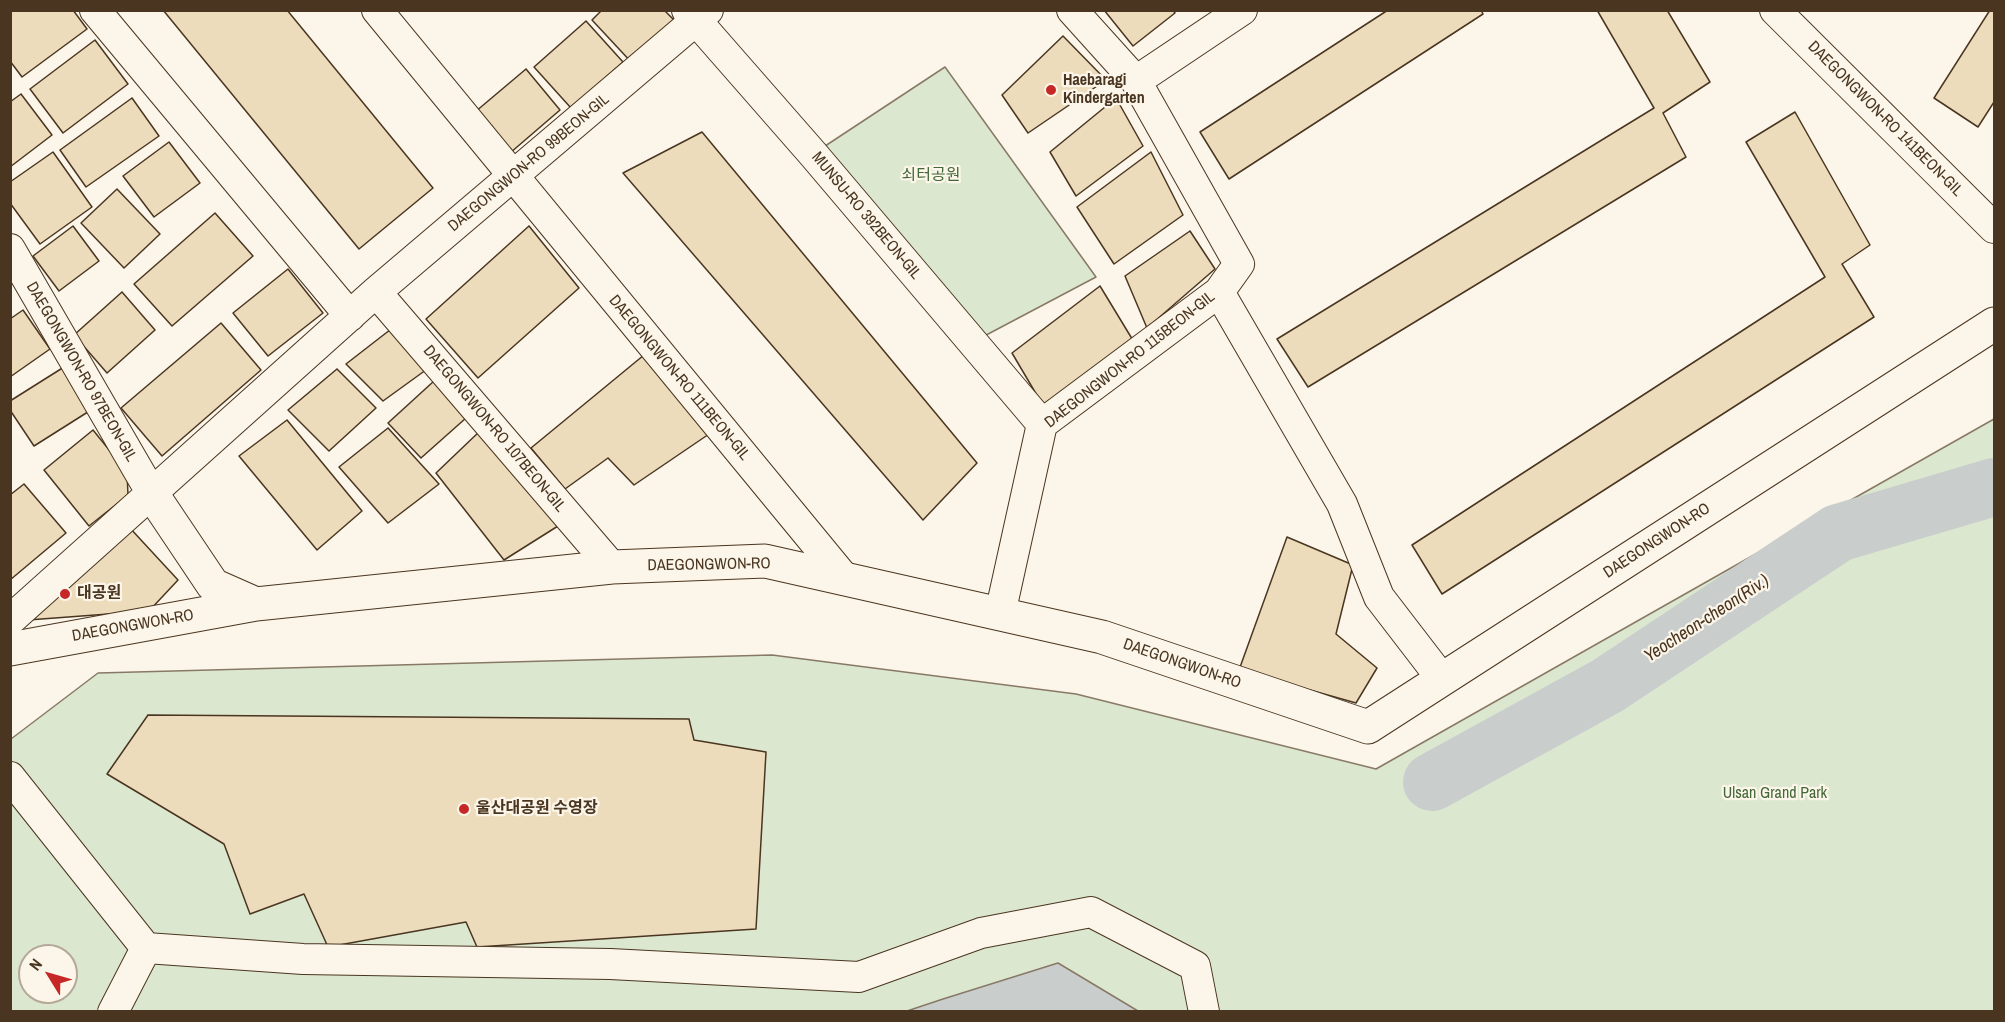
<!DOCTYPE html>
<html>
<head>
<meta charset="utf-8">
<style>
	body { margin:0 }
	#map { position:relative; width:2005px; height:1022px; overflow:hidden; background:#fbf6e9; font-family:"Archivo Narrow",sans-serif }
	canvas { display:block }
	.frame { position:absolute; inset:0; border:12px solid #4a3520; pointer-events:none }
	.north { position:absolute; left:18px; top:944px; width:60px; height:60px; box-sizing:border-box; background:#fbf6e9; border:2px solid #b4a999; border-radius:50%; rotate:307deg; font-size:16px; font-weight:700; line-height:24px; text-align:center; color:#4a3520 }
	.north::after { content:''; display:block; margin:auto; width:21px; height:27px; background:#c62828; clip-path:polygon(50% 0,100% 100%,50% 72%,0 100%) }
</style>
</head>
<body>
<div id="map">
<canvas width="2005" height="1022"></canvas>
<div class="frame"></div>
<div class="north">N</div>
</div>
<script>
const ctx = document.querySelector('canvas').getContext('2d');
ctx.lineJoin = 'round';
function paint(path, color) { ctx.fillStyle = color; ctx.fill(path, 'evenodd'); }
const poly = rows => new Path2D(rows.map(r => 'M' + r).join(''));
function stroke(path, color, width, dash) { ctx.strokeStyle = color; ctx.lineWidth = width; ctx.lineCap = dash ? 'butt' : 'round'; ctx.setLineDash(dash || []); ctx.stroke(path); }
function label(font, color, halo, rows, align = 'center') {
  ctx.font = font + ' "Archivo Narrow","Noto Sans KR",sans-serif'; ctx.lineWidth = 4.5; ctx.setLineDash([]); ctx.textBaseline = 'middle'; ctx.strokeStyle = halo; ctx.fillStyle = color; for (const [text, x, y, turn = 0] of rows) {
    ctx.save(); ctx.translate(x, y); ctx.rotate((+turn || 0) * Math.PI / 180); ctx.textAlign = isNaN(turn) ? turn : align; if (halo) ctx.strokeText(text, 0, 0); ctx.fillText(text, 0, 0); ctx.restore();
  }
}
const green = poly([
	[945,67,1096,277,973,342,813,154,945,67],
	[1994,419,1994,1011,11,1012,11,739,98,673,772,655,1076,694,1376,769,1994,419],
	[30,956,66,956,66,992,30,992,30,956]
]);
paint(green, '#dce7d0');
stroke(green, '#887966', 1.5);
const water = poly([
	[1058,963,1138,1011,907,1011,943,999,1058,963]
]);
paint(water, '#c9cecd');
stroke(water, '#887966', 1.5);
stroke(poly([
	[1432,782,1607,686,1838,533,1994,487]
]), '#c9cecd', 58);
const building = poly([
	[14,10,73,10,87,29,22,77,10,61,10,13,14,10],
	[163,10,287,10,433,188,359,249,163,10],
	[602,10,664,10,676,22,633,64,592,20,602,10],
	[1104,10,1173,10,1175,13,1133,46,1104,10],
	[1388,10,1481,10,1483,14,1229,179,1200,132,1388,10],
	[1597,10,1667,10,1710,82,1663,113,1686,157,1308,387,1277,339,1654,108,1597,10],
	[1990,10,1994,10,1994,102,1978,127,1934,98,1990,10],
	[586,21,623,62,571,108,534,67,586,21],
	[1063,36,1106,80,1028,133,1002,95,1063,36],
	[95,40,128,84,63,133,30,89,95,40],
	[526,69,560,110,510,153,475,112,526,69],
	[21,94,52,135,10,167,10,102,21,94],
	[132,98,159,136,86,187,60,150,132,98],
	[1116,98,1143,146,1076,196,1050,152,1116,98],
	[1795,112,1870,245,1842,264,1874,317,1442,594,1412,545,1825,277,1746,142,1795,112],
	[702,132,977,463,923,520,623,173,702,132],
	[169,142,200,183,154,217,123,176,169,142],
	[53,152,92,207,40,244,10,203,10,182,53,152],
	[1151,152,1183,215,1114,264,1077,207,1151,152],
	[117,189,160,234,124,268,81,223,117,189],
	[215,213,253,256,172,326,134,284,215,213],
	[73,226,99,261,59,291,33,256,73,226],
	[529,226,579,288,478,378,426,319,529,226],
	[1190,231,1215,269,1147,328,1125,276,1190,231],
	[288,269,323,313,268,356,233,313,288,269],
	[1100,286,1134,342,1045,409,1012,353,1100,286],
	[122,292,155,330,107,373,74,335,122,292],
	[23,310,50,349,10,377,10,319,23,310],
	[221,323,261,370,162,456,121,408,221,323],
	[395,326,430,367,383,401,346,364,395,326],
	[644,355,712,432,634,485,608,458,565,489,531,448,644,355],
	[64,367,91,410,34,446,10,410,10,401,64,367],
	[337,369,376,408,329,451,288,410,337,369],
	[434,381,466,418,421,458,388,423,434,381],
	[287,420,362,511,317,550,239,456,287,420],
	[388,428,439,484,388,523,339,467,388,428],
	[93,430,127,472,128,495,89,526,44,470,93,430],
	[481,430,558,526,504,560,436,473,481,430],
	[24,484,66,533,10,580,10,495,24,484],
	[129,527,178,580,149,611,28,620,129,527],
	[1287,537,1353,565,1336,634,1377,668,1356,703,1239,670,1287,537],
	[148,715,689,719,694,740,766,752,756,929,477,947,466,922,328,947,304,894,250,914,224,844,107,774,148,715]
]);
paint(building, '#ecdcbc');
stroke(building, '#4a3520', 1.5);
const street = poly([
	[95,10,350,316],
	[377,10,845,579],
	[687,10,813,154,1042,424],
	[1775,10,1994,228],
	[1136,81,1242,10],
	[10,249,152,494],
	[376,292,612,567],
	[1219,292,1342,504,1379,597,1442,679],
	[1000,614,1042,424,1219,292,1239,264,1136,81,1072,10],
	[10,620,376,292,708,10],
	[10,777,146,948,113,1012],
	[146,948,303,959,610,964,859,977,981,933,1091,912,1195,966,1204,1012]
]);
const secondary = poly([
	[152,494,213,585,256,604],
	[10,649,256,604,612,567,765,561,1102,637,1368,727,1994,324]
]);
stroke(street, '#4a3520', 32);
stroke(secondary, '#4a3520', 35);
stroke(street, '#fbf6e9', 30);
stroke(secondary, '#fbf6e9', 33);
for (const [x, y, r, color] of [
	[1051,90,6,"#c62828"],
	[65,594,6,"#c62828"],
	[464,809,6,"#c62828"]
]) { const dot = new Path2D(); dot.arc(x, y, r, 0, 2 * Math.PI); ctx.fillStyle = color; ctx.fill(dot); stroke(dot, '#fbf6e9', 2); }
label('bold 16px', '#4a3520', '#fbf6e9', [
	["Haebaragi",1063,81],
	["Kindergarten",1063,99],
	["대공원",77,594],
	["울산대공원 수영장",476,809]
], 'left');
label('16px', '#4a3520', '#fbf6e9', [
	["DAEGONGWON-RO 141BEON-GIL",1885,119,45],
	["DAEGONGWON-RO 99BEON-GIL",529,163,-40],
	["MUNSU-RO 392BEON-GIL",866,216,50],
	["DAEGONGWON-RO 115BEON-GIL",1130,360,-38],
	["DAEGONGWON-RO 97BEON-GIL",81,372,60],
	["DAEGONGWON-RO 111BEON-GIL",679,378,50],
	["DAEGONGWON-RO 107BEON-GIL",494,429,50],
	["DAEGONGWON-RO",1657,541,-33],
	["DAEGONGWON-RO",709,565,-1],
	["DAEGONGWON-RO",133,626,-10],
	["DAEGONGWON-RO",1182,664,19]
]);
label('16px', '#436837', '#fbf6e9', [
	["쇠터공원",931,176],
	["Ulsan Grand Park",1775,794]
]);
label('italic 18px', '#4a3520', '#fbf6e9', [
	["Yeocheon-cheon(Riv.)",1707,619,-33]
]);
</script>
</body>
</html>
